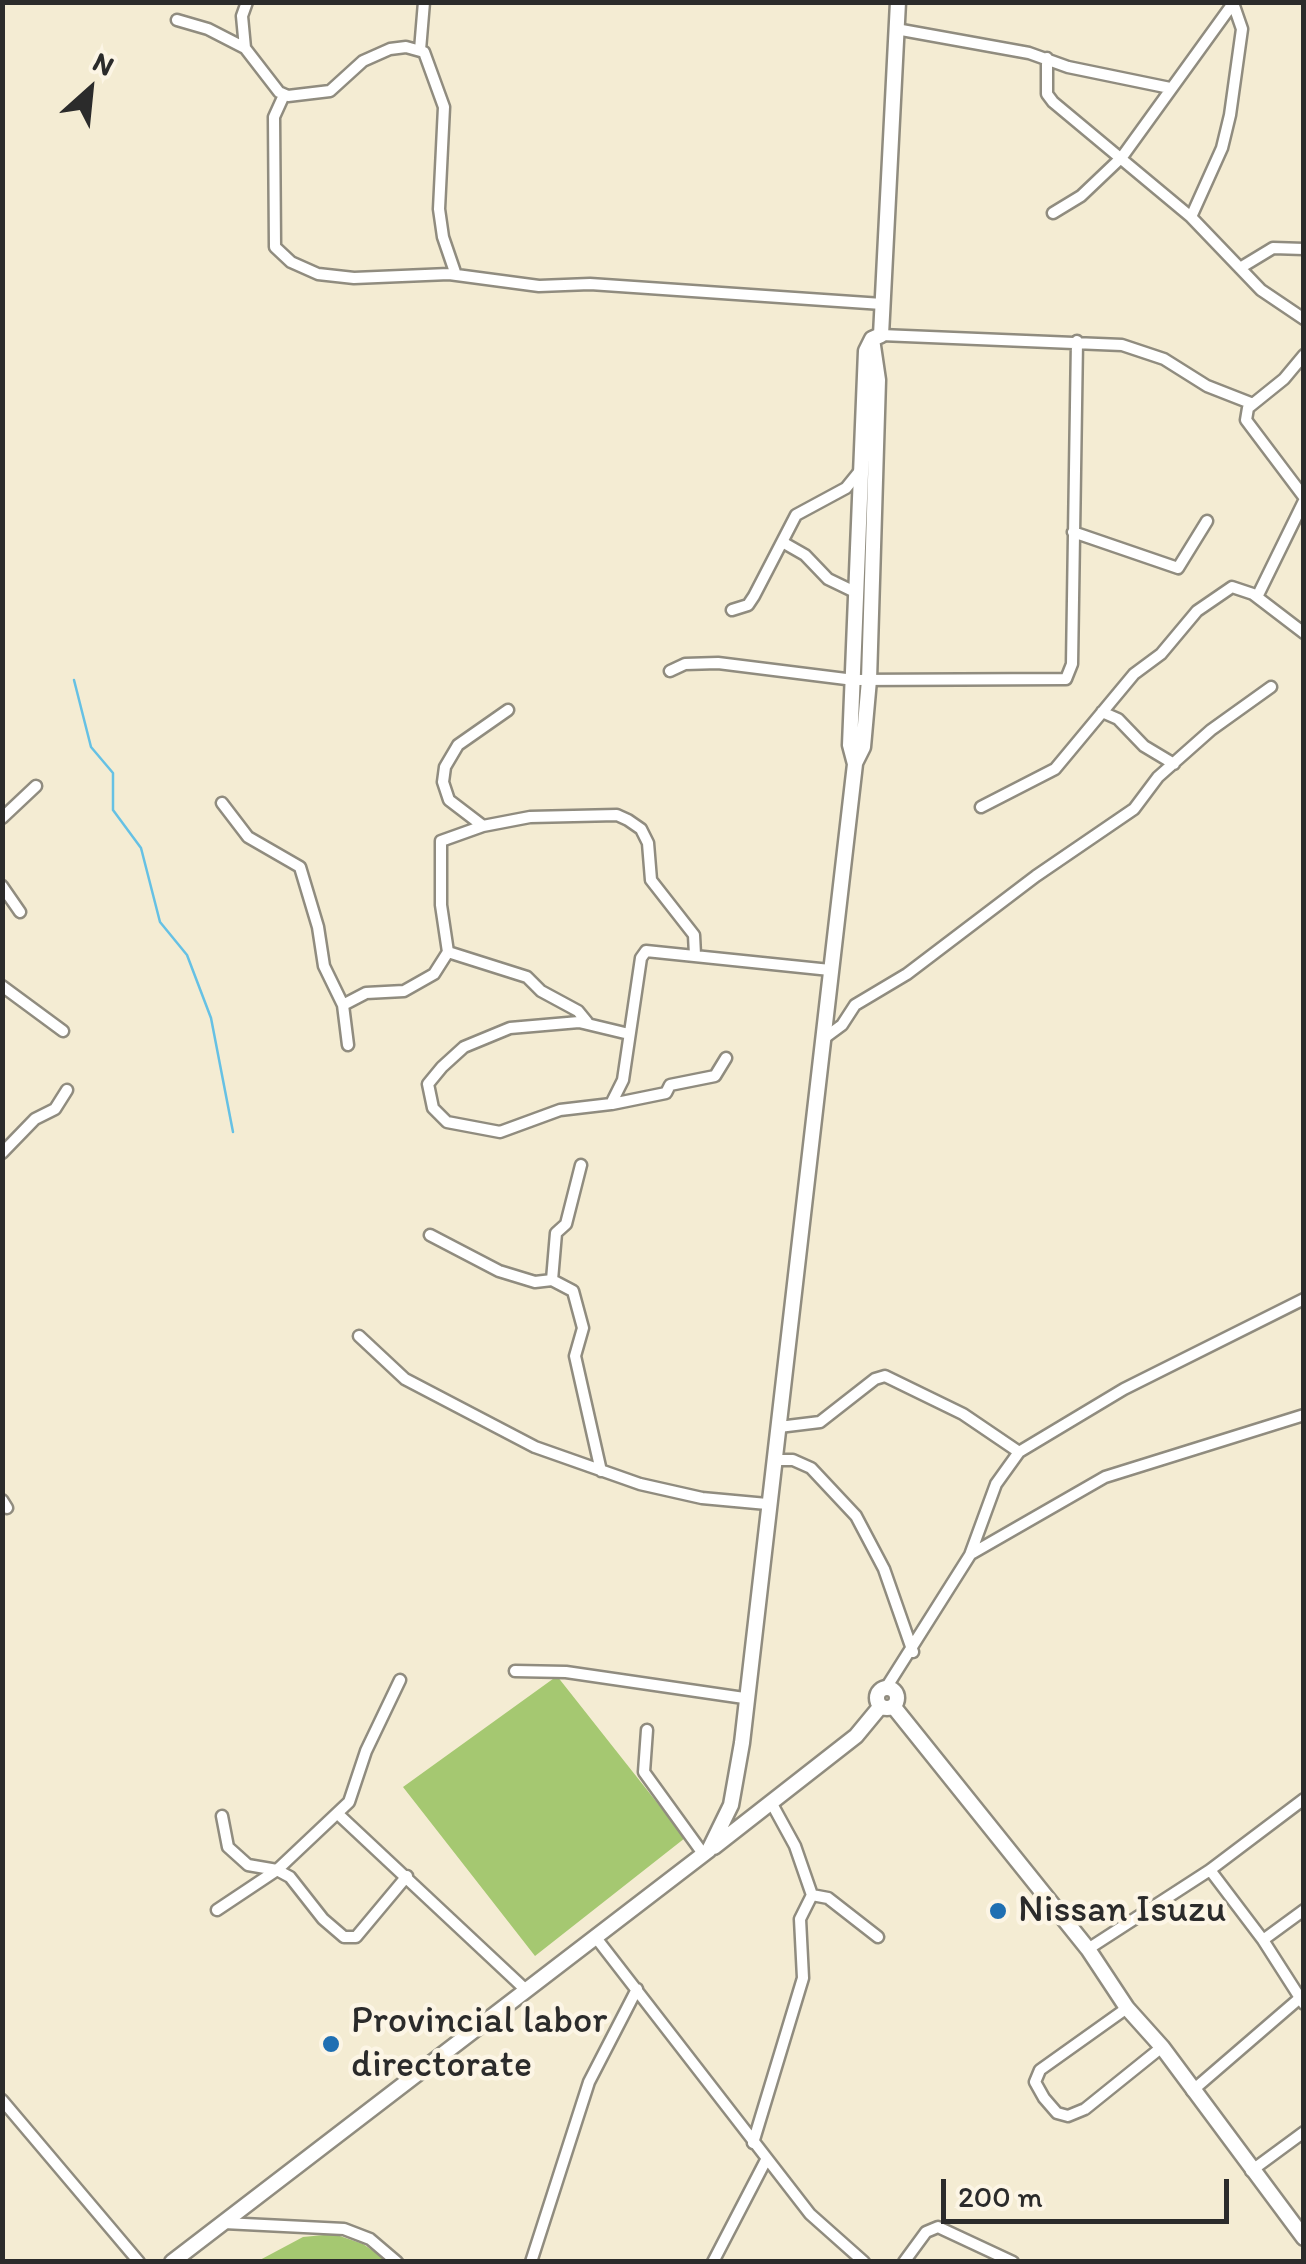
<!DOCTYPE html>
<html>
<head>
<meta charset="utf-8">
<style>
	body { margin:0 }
	#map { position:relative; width:1306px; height:2264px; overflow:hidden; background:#f4ecd3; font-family:Itim,sans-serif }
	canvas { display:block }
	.frame { position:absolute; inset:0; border:5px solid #2b2b2b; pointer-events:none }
	.north { position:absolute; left:40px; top:40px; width:100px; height:100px; -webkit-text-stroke:8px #fcf5e5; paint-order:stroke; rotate:27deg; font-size:28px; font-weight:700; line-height:40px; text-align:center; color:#2b2b2b }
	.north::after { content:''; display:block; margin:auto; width:35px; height:45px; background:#2b2b2b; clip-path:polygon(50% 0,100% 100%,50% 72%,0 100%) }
	.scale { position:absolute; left:941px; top:2179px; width:288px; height:45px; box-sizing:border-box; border:5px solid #2b2b2b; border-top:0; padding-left:12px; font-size:30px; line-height:35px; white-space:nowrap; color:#2b2b2b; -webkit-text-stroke:8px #fcf5e5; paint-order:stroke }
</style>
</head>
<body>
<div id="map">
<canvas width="1306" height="2264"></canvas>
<div class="frame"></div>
<div class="north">N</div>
<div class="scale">200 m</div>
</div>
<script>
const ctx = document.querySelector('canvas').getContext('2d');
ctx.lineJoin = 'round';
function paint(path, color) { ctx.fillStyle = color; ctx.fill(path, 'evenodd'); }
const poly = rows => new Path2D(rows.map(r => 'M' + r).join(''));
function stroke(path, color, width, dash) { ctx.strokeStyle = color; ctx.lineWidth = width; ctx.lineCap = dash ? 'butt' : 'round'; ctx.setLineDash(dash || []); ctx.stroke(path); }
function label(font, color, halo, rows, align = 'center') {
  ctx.font = font + ' Itim,sans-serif'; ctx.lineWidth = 9; ctx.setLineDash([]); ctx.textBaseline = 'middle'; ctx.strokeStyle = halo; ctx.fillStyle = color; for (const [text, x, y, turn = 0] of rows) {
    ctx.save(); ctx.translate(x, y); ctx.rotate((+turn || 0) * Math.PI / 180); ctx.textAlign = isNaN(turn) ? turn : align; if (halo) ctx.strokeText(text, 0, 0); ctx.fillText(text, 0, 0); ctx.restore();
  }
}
paint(poly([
	[557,1676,685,1838,535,1956,403,1787],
	[334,2234,363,2244,388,2261,258,2261,303,2237]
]), '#a5c871');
stroke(poly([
	[74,680,91,747,113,773,113,810,141,848,160,922,187,955,211,1018,233,1132]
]), '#66c1e4', 2.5);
const street = poly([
	[177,20,208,29,245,48,279,92,288,96,330,91,363,61,390,49,406,47,424,52,444,107,439,209,443,237,456,275],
	[896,29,1029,53,1068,67,1170,88],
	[245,48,242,16,247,2],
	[420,50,424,2],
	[1047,58,1047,94,1053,102,1191,217,1261,290,1304,319],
	[284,95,274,117,275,247,291,262,318,274,354,278,449,274,539,286,590,284,882,304],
	[1053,213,1081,196,1122,157,1234,2],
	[1191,217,1222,148,1230,115,1242,29,1233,3],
	[1240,268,1273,248,1304,249],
	[881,335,1122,345,1164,359,1207,386,1253,404],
	[1304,355,1284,379,1248,408,1246,420,1304,497],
	[1073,532,1178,568,1207,521],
	[784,543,805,555,828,579,857,593],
	[1257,597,1304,501],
	[732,610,748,605,754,596,796,515,846,488,859,472],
	[670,671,685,664,718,663,854,680,1066,679,1072,664,1077,341],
	[1102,712,1118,719,1144,746,1174,764],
	[222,803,248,837,300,867,318,927,324,966,343,1005,348,1045],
	[981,807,1055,769,1134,674,1161,654,1197,611,1232,587,1253,594,1304,633],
	[2,818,36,786],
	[483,826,449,800,443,782,445,767,458,745,508,710],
	[2,886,20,912],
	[2,986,63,1031],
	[343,1005,366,993,404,991,434,974,448,952],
	[587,1022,578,1011,541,991,527,977,448,952,441,905,441,841,483,826,530,817,617,815,628,820,641,829,648,843,651,880,694,935,695,955],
	[629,1034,579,1022,510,1028,464,1047,442,1067,428,1084,433,1108,447,1122,500,1132,560,1110,611,1104,623,1080,641,958,646,951,830,970],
	[823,1039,842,1025,855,1005,907,974,1036,876,1134,809,1158,777,1211,730,1271,687],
	[612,1104,666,1093,670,1085,715,1076,726,1058],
	[2,1153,35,1119,55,1109,67,1090],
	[430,1235,499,1271,535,1282,552,1280,573,1291,583,1328,575,1356,601,1471],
	[552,1280,556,1233,566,1224,581,1165],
	[359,1336,405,1379,535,1447,640,1484,702,1498,767,1504],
	[779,1427,820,1422,875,1379,885,1376,963,1414,1019,1452],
	[774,1460,793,1460,811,1468,856,1516,884,1569,913,1652],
	[2,1500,7,1508],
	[971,1554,1105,1477,1304,1415],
	[515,1671,566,1672,744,1698],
	[886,1688,970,1555,996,1484,1019,1452,1124,1389,1304,1299],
	[647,1730,644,1772,704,1855],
	[338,1814,527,1991],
	[222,1816,228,1847,248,1865,277,1870,290,1877,323,1919,344,1937,356,1937,407,1876],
	[1210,1870,1263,1940,1304,2004],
	[812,1895,828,1898,878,1937],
	[217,1910,277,1870,349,1802,366,1751,400,1680],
	[597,1939,810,2214,864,2262],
	[1263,1940,1304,1910],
	[1088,1949,1210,1870,1304,1799],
	[1127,2008,1040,2070,1035,2082,1044,2098,1057,2113,1068,2116,1085,2109,1162,2047],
	[1192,2091,1301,1997],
	[2,2100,139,2262],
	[753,2143,803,1978,800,1919,812,1895,795,1846,772,1804],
	[1251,2171,1304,2132],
	[224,2223,344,2229,370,2239,397,2262],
	[531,2262,589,2082,637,1989],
	[713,2262,766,2160],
	[904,2262,926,2232,938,2227,1013,2262]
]);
const secondary = poly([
	[855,763,863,747,869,680,878,380,872,339],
	'877 1698a10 10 0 1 1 20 0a10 10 0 1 1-20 0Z',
	[893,1706,1088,1949,1127,2008,1162,2047,1304,2238],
	[714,1847,856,1736,880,1707],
	[172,2262,709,1850,731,1805,742,1743,855,764,850,745,866,351,872,339,881,335,898,2]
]);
stroke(street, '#908c7f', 15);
stroke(secondary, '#908c7f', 19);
stroke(street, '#fff', 10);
stroke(secondary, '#fff', 14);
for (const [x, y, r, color] of [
	[998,1911,10,"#1f6fb2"],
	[331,2044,10,"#1f6fb2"]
]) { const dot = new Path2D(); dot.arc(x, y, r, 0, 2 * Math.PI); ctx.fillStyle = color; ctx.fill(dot); stroke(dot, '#fcf5e5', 4); }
label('38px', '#2b2b2b', '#fcf5e5', [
	["Nissan Isuzu",1018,1911],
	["Provincial labor",351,2022],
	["directorate",351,2066]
], 'left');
</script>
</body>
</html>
